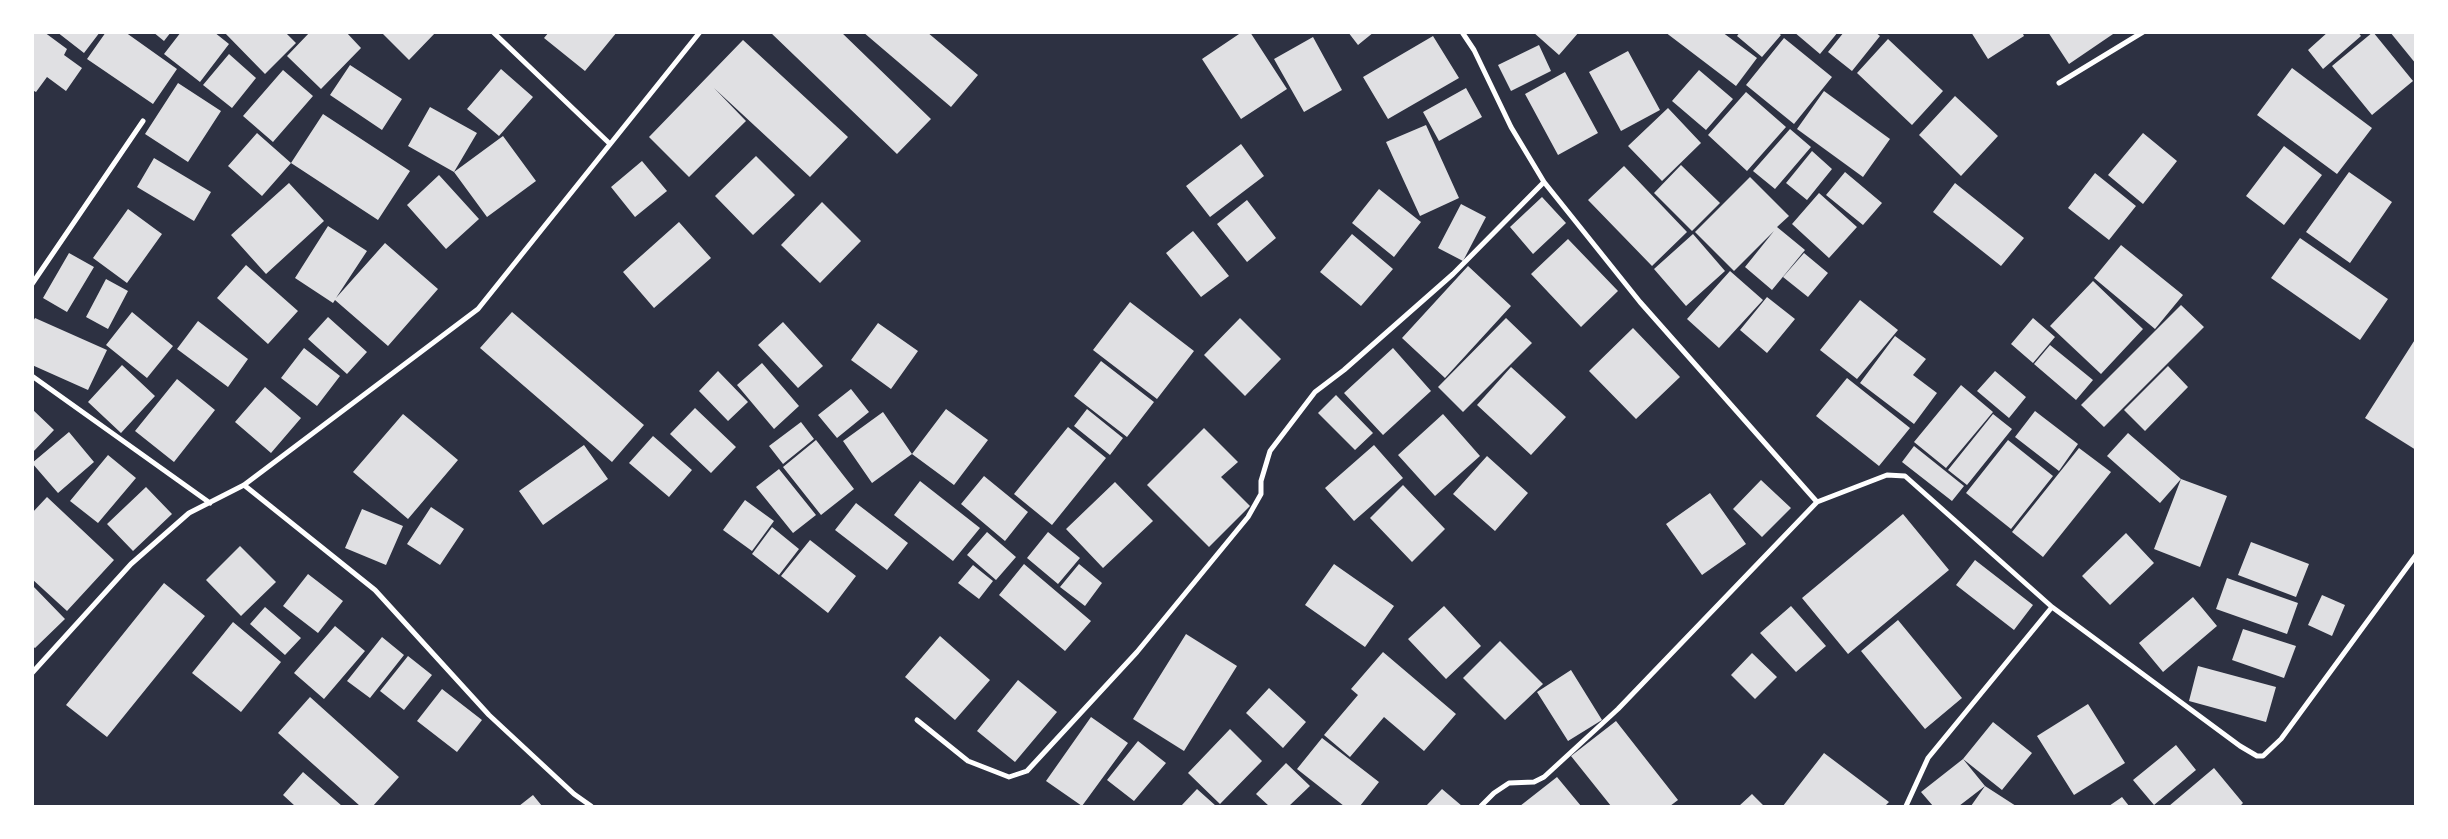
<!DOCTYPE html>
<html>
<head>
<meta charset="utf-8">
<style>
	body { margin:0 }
	#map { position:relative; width:2448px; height:839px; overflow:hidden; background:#2d3142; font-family:"Playfair Display",serif }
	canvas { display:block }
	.frame { position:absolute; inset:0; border:34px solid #fff; pointer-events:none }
</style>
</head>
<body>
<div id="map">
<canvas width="2448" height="839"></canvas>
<div class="frame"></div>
</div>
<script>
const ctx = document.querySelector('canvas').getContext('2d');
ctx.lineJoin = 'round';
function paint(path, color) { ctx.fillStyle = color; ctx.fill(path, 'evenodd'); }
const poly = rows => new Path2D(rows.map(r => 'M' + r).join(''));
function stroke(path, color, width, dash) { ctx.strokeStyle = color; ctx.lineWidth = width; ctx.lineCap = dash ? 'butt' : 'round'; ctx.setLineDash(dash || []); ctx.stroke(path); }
paint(poly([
	[32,32,44,32,67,49,64,55,82,68,66,91,47,77,36,92,32,90],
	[57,32,100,32,84,53],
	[106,32,125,32,177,69,153,104,87,59],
	[153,32,171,32,164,41],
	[181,32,214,32,229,44,200,82,164,54],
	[224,32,285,32,296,43,265,74],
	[310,32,346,32,361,48,321,89,287,56],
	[381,32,436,32,409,60],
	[549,32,617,32,585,71,544,38],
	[770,32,841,32,931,119,897,154],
	[863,32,927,32,978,75,951,107],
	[1242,32,1250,32,1287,89,1241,119,1202,59],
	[1348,32,1374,32,1358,45],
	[1533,32,1579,32,1559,55],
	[1665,32,1722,32,1757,58,1736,86],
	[1740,32,1777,32,1781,35,1762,57,1737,36],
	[1794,32,1838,32,1820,54],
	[1844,32,1875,32,1880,36,1852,71,1828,52],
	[1971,32,2022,32,2024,36,1988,59],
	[2048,32,2116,32,2069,64],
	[2328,32,2358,32,2361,36,2323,69,2308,50],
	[2373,32,2413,81,2372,115,2332,66],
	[2390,32,2416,32,2416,64],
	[1433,36,1459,78,1388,119,1363,77],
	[1313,37,1342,90,1304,112,1274,59],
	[1784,38,1832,77,1794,124,1746,85],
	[1888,39,1943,91,1912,125,1857,73],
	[743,40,848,137,810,177,714,88,746,121,689,177,649,137],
	[1539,45,1551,71,1511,91,1498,65],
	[1628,51,1660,110,1621,131,1589,72],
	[229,54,256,78,232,108,203,85],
	[350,65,402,99,382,130,330,95],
	[2292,68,2372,128,2337,174,2257,115],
	[501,69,533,97,499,136,467,109],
	[283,70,313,96,273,142,243,116],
	[1699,70,1733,99,1706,130,1672,101],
	[1565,72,1598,133,1558,155,1525,94],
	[178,83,221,111,188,162,145,134],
	[1466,88,1482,117,1439,141,1423,112],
	[1824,91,1890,139,1863,177,1797,129],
	[1746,92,1786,127,1747,171,1708,135],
	[1955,96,1998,136,1961,176,1919,135],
	[430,107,477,133,454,172,408,146],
	[1668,108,1701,143,1662,181,1628,146],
	[323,114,410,171,378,220,291,163,262,196,228,166,257,133,291,163],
	[1426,125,1459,198,1420,216,1386,142],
	[1790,129,1811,147,1775,189,1753,171],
	[2143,133,2177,161,2143,204,2108,175],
	[503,136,536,181,487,217,454,172],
	[1241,144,1264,176,1210,217,1186,186],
	[2284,146,2322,175,2284,225,2246,196],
	[1812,151,1832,169,1807,200,1786,183],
	[756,156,795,195,753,235,715,196],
	[154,158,211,192,194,221,137,187],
	[642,161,667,191,635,217,611,187],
	[1681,165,1720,203,1692,231,1654,193],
	[1624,166,1687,232,1652,266,1588,200],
	[1845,172,1882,203,1863,225,1826,195],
	[2349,172,2392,202,2350,263,2306,232],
	[2095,173,2136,206,2109,240,2068,208],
	[439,175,479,219,446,249,407,205],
	[1750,177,1789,216,1777,227,1805,250,1772,290,1745,267,1774,231,1734,271,1695,232],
	[289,183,324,221,266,274,231,235],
	[1955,183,2024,238,2001,266,1933,212],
	[1379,189,1421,222,1394,257,1352,223],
	[1819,193,1857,227,1829,258,1792,224],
	[1542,197,1566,223,1533,254,1510,227],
	[1247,200,1276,238,1247,262,1217,224],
	[822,202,861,241,820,283,781,245],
	[1461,204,1486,217,1463,261,1438,248],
	[128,209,162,234,127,283,93,258],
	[679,222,711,258,654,308,623,272],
	[328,226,367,251,336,298,385,243,438,289,388,346,335,300,333,303,295,278],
	[1193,231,1229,276,1201,297,1166,253],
	[1352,234,1393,269,1361,306,1320,272],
	[1693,234,1725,271,1686,306,1654,269],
	[2300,238,2388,299,2360,340,2271,278],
	[1568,239,1618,291,1581,327,1531,274],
	[2121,245,2183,295,2155,329,2094,278],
	[69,253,94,267,67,312,43,298],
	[1804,253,1828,273,1808,297,1783,277],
	[246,265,298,311,268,344,217,298],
	[1468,266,1511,306,1445,378,1402,338],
	[1730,271,1763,300,1719,348,1687,319],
	[106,279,128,291,108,329,86,317],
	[2093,281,2143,329,2101,374,2050,326],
	[1767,297,1795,319,1767,353,1740,330],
	[1860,300,1898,330,1857,379,1820,350],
	[1130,302,1194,351,1157,399,1093,350],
	[2181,305,2204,327,2104,427,2081,405],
	[132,312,173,346,147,378,106,345],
	[512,312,644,425,612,462,480,348],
	[328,317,367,352,347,374,308,339],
	[35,318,107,350,88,390,32,365,32,323],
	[1240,318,1281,359,1245,396,1204,355],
	[1506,318,1532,343,1463,412,1438,387],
	[2033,318,2055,337,2033,363,2011,344],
	[198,321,248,359,228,387,177,349],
	[783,322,823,366,798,388,758,345],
	[878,323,918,351,891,389,851,360],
	[1633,328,1680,377,1636,419,1589,371],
	[1895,336,1926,359,1913,375,1937,393,1914,424,1860,383],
	[2416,338,2416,450,2365,418],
	[2050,345,2093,380,2076,400,2034,364],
	[304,348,340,376,317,406,281,378],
	[1393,348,1431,391,1383,435,1344,393],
	[1101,361,1154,402,1127,437,1074,396],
	[762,363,799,406,774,429,737,385],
	[122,365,155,396,121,433,88,402],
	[2168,366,2188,387,2145,431,2124,410],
	[1511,367,1566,417,1531,455,1477,405],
	[718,371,748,402,728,421,699,391],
	[1995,371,2026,397,2009,418,1977,391],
	[1847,378,1910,428,1879,466,1816,416],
	[177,379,215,410,174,462,135,431],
	[1961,385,1993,412,1946,468,1914,442],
	[265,387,301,418,271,453,235,422],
	[851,389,869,412,837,438,818,415],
	[1336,395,1373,433,1355,450,1318,413],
	[695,408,736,447,711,473,670,434],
	[32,409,54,430,32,453],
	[946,409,988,440,954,485,912,454],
	[1087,409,1123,438,1110,455,1074,426],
	[2035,411,2078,444,2059,471,2015,437],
	[883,412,912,454,872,483,843,441],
	[403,414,458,460,408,519,353,472],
	[1443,414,1480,456,1435,496,1398,455],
	[1993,414,2012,429,1967,485,1948,470],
	[801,422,814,439,783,464,769,446],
	[1068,427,1106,458,1052,525,1014,494],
	[1204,428,1238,462,1221,477,1250,506,1209,547,1147,485],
	[69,432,94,462,58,493,32,463],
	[2128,433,2181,479,2160,503,2107,456],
	[653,436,692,470,669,497,629,463],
	[816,440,854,489,821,515,783,467],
	[2008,440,2053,476,2011,529,1966,493],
	[584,445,608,479,543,525,519,491],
	[1374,445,1403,478,1354,521,1325,488],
	[1914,446,1964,486,1952,501,1902,462],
	[2079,448,2111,472,2043,557,2012,532],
	[108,455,136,478,98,523,70,501],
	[1487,456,1528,493,1495,531,1453,494],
	[779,469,816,515,793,533,756,487],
	[984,476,1028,512,1005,541,961,504],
	[2181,479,2227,496,2200,567,2154,549],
	[1761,480,1791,508,1762,537,1733,509],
	[920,481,980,528,953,561,894,515],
	[1115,482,1153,521,1103,568,1066,529],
	[1403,485,1445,529,1412,562,1370,518],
	[146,487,172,514,133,551,107,524],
	[1710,493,1746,544,1702,575,1666,524],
	[47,497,114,560,67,611,32,579,32,513],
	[745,500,774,521,752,551,723,530],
	[856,503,908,543,887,570,835,530],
	[431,507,464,529,440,565,407,544],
	[362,509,403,526,386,565,345,548],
	[1903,514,1949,570,1848,654,1802,598],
	[772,527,799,549,779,575,752,554],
	[987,532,1016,557,996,580,967,555],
	[1048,532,1080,558,1058,584,1027,558],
	[2126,533,2154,563,2110,605,2082,576],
	[810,540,856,576,828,613,781,576],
	[2251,542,2309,564,2296,597,2238,575],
	[240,546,276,582,241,616,206,580],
	[1975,560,2033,605,2014,630,1956,585],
	[1024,564,1091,621,1065,651,999,595],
	[1079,564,1102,583,1085,606,1060,587],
	[1334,564,1394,606,1365,647,1305,605],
	[973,565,993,581,979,599,958,583],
	[308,574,343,601,318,633,283,606],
	[2227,578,2298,603,2287,634,2216,609],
	[164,583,205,616,107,737,66,705],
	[32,585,65,619,35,648,32,646],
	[2322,595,2345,605,2332,636,2308,625],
	[2193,597,2217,626,2163,672,2139,643],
	[1444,606,1481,646,1446,679,1408,639],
	[1791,606,1826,646,1796,672,1760,633],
	[265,607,301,638,285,655,250,624],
	[1898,620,1962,698,1925,729,1861,651],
	[233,622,281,662,241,712,192,673],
	[335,626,365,651,324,699,294,673],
	[2243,629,2296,646,2284,678,2232,660],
	[1186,634,1237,666,1184,751,1133,719],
	[940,636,990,680,955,720,905,677],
	[382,637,404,655,370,698,347,681],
	[1500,641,1543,684,1505,720,1463,678],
	[1383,652,1456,714,1424,751,1384,717,1350,757,1324,735,1358,695,1351,689],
	[1752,653,1777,677,1755,699,1731,675],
	[408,656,432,675,404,710,380,691],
	[2198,666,2276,687,2266,722,2189,701],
	[1571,670,1602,720,1568,741,1537,692],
	[1018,680,1057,712,1015,762,977,731],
	[1269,688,1306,722,1283,748,1246,713],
	[442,689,482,720,457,752,417,721],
	[310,697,399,777,373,806,360,806,278,733],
	[2088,704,2125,763,2074,795,2037,736],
	[1091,717,1128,743,1082,806,1046,781],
	[1616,721,1678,800,1670,806,1611,806,1571,756],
	[1993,722,2032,753,2002,790,1963,759],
	[1230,729,1262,761,1220,804,1188,773],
	[1322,738,1379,782,1360,806,1344,806,1297,769],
	[1138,741,1166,763,1134,801,1107,780],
	[2176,745,2196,770,2154,805,2133,780],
	[1824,753,1889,802,1885,806,1783,806],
	[1963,759,1985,786,1959,806,1933,806,1921,792],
	[1286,763,1310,786,1289,806,1269,806,1256,794],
	[2214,768,2243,803,2240,806,2169,806],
	[303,772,342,806,295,806,283,795],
	[1557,777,1581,806,1520,806],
	[1985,786,2016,806,1971,806],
	[1197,789,1216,806,1181,806],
	[1442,789,1462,806,1426,806],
	[1752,794,1764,806,1739,806],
	[533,795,542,806,519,806],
	[2122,797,2129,806,2109,806]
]), '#e0e0e3');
stroke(poly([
	[493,32,609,143],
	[1462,32,1474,50,1511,127,1544,182,1640,302,1817,502,1887,475,1905,476,2052,607,1928,758,1906,806],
	[2059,83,2143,32],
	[32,284,143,121],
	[32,376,210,503],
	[244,485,375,590,489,715,574,794,591,806],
	[2052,607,2240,746,2257,756,2263,756,2281,739,2416,555],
	[32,673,131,564,189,513,244,485,478,309,700,32],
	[917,720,968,761,1009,777,1027,771,1137,652,1248,517,1261,494,1261,481,1270,451,1315,392,1344,370,1453,274,1544,182],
	[1481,806,1494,793,1509,783,1534,782,1544,777,1618,709,1817,502]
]), '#fff', 5);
</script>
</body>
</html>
